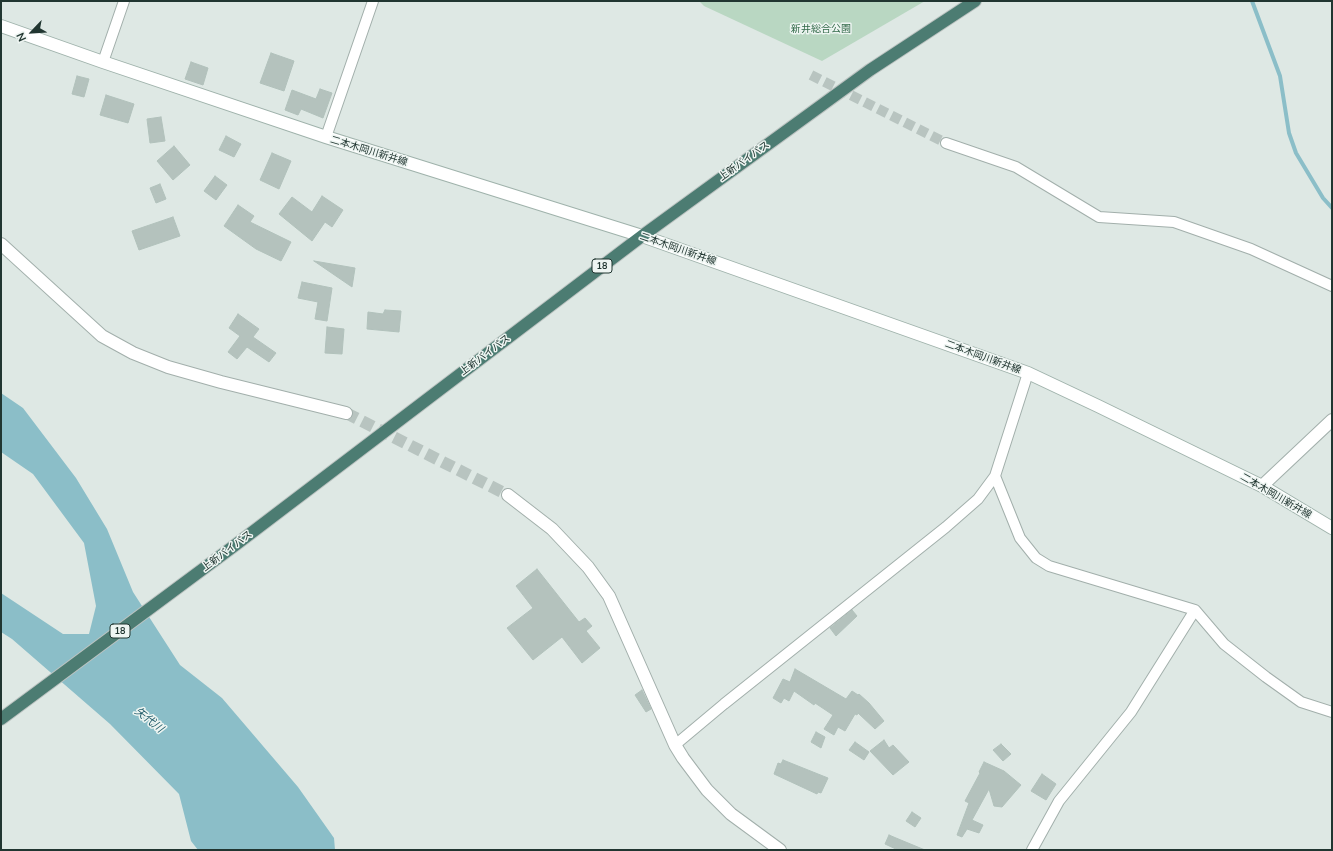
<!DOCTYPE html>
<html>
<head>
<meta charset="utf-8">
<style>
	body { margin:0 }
	#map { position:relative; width:1333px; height:851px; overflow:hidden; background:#dee8e4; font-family:Mulish,sans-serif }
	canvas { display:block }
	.frame { position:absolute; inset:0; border:2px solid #213631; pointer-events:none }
	.north { position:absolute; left:12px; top:12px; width:40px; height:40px; -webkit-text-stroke:3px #eef5f2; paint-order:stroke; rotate:245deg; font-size:11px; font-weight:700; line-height:16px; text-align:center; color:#213631 }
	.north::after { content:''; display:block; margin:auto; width:14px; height:18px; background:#213631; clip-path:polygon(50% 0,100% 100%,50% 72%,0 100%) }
</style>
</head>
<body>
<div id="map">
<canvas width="1333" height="851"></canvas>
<div class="frame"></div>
<div class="north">N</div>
</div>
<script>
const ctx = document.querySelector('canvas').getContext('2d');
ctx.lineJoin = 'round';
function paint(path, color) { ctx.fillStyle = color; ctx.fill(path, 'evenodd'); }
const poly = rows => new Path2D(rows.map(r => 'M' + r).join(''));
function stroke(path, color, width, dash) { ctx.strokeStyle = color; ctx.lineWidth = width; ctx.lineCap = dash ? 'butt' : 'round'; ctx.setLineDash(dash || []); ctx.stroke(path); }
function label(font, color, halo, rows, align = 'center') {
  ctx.font = font + ' Mulish,"Noto Sans JP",sans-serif'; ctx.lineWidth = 3; ctx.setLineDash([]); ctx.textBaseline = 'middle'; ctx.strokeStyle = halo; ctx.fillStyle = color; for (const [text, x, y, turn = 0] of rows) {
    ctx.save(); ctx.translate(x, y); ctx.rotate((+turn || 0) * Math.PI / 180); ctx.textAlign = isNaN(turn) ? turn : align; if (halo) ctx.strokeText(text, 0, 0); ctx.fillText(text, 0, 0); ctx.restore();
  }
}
paint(poly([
	[699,1,925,1,822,61,704,6]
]), '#b9d7c2');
paint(poly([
	[1,393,23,408,76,478,107,529,133,592,180,665,222,698,298,787,334,838,335,850,198,850,191,841,179,794,110,724,12,639,1,632,1,593,63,634,89,634,96,606,84,543,33,474,1,452]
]), '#8bbec8');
stroke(poly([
	[1252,1,1280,76,1289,133,1296,153,1323,198,1332,208]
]), '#8bbec8', 4);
const building = poly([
	[271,53,294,61,284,91,260,83,271,53],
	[191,62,208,68,203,85,185,79,191,62],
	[77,76,89,79,84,97,72,94,77,76],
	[320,89,332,93,323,118,301,109,298,115,285,110,292,90,316,99,320,89],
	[106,95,134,104,128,123,100,115,106,95],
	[161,117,165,141,150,143,147,119,161,117],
	[226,136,241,144,234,157,219,150,226,136],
	[174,146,190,165,173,180,157,161,174,146],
	[272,153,291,161,279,189,260,180,272,153],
	[215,176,227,185,216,200,204,191,215,176],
	[160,184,166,199,156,203,150,188,160,184],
	[322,196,343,210,332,227,325,222,312,241,279,214,292,197,312,212,322,196],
	[238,205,254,216,250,222,291,242,281,261,256,249,224,226,238,205],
	[173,217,180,236,139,250,132,231,173,217],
	[314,261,355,268,352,287,314,261],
	[302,282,332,288,327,321,315,319,318,302,298,298,302,282],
	[385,310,401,311,399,332,367,329,368,312,383,314,385,310],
	[238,314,259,329,253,337,276,353,269,362,247,347,237,359,228,352,240,336,229,328,238,314],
	[327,327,344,329,342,354,325,353,327,327],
	[537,569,579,622,585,618,592,626,586,631,600,648,582,663,562,637,533,660,507,628,533,608,516,586,537,569],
	[852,610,857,616,836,636,830,628,852,610],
	[795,669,846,699,852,691,858,695,859,694,869,703,884,721,875,729,858,713,857,715,855,714,845,731,838,727,834,735,824,729,833,715,815,703,814,705,794,691,789,701,784,698,781,703,773,698,783,679,790,682,795,669],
	[642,690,651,709,646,712,635,695,642,690],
	[816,732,825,737,821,748,811,742,816,732],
	[884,740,889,748,893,745,909,762,893,775,870,751,884,740],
	[855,742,869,752,864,760,849,750,855,742],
	[1001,744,1011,754,1003,761,993,750,1001,744],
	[783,760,828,778,821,793,818,792,817,794,774,774,778,763,781,764,783,760],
	[984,762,1004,771,1021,785,1002,807,994,806,989,789,972,820,983,825,979,833,967,829,962,837,957,835,969,803,965,801,980,773,979,772,984,762],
	[1042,774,1056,784,1046,800,1031,791,1042,774],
	[912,812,921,818,915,827,906,821,912,812],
	[889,835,896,838,925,850,898,850,885,844,889,835]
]);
paint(building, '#b4c2bd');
stroke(building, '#b1c1bb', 1);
stroke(poly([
	[811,75,946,143]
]), '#b8c4c0', 10, [10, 5]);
stroke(poly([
	[346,413,508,495]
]), '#b8c4c0', 12, [12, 6]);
const minor = poly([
	[103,62,124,1],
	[326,137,373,1],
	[946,143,1016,167,1099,217,1174,222,1251,249,1332,286],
	[995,476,1020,538,1036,558,1049,566,1195,610,1224,644,1266,677,1301,702,1332,712],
	[675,745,724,704,946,527,978,499,995,476,1028,373],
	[1032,850,1059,801,1131,712,1195,610]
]);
const tertiary = poly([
	[1,244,102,336,133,353,168,367,221,382,346,413],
	[1262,486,1332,420],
	[508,495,552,529,588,567,609,596,675,745,683,758,707,790,731,814,780,850]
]);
const secondary = poly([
	[1,26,103,62,326,137,642,236,1028,373,1098,406,1262,486,1332,528]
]);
const trunk = poly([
	[1,719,238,543,642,236,870,70,975,1]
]);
stroke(minor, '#a2afab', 12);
stroke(tertiary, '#a2afab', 14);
stroke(secondary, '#9fb2ab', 14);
stroke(trunk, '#bcc3c1', 14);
stroke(minor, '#fff', 10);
stroke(tertiary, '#fff', 12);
stroke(secondary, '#fff', 12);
stroke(trunk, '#4c7c72', 12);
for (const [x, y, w] of [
	[602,266,20],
	[120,631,20]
]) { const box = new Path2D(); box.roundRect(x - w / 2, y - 7, w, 14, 3); ctx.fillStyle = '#eef5f2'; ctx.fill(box); stroke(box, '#213631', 1); }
label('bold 9px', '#213631', null, [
	["18",602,266],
	["18",120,631]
]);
label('10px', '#306847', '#eef5f2', [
	["新井総合公園",821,29]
]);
label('10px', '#213631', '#eef5f2', [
	["二本木岡川新井線",369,151,17],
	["上新バイパス",744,161,-36],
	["二本木岡川新井線",678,249,19],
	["上新バイパス",485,355,-37],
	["二本木岡川新井線",983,357,20],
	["二本木岡川新井線",1276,496,30],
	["上新バイパス",227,551,-37]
]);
label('italic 11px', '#235d6b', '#eef5f2', [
	["矢代川",149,720,39]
]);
</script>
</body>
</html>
